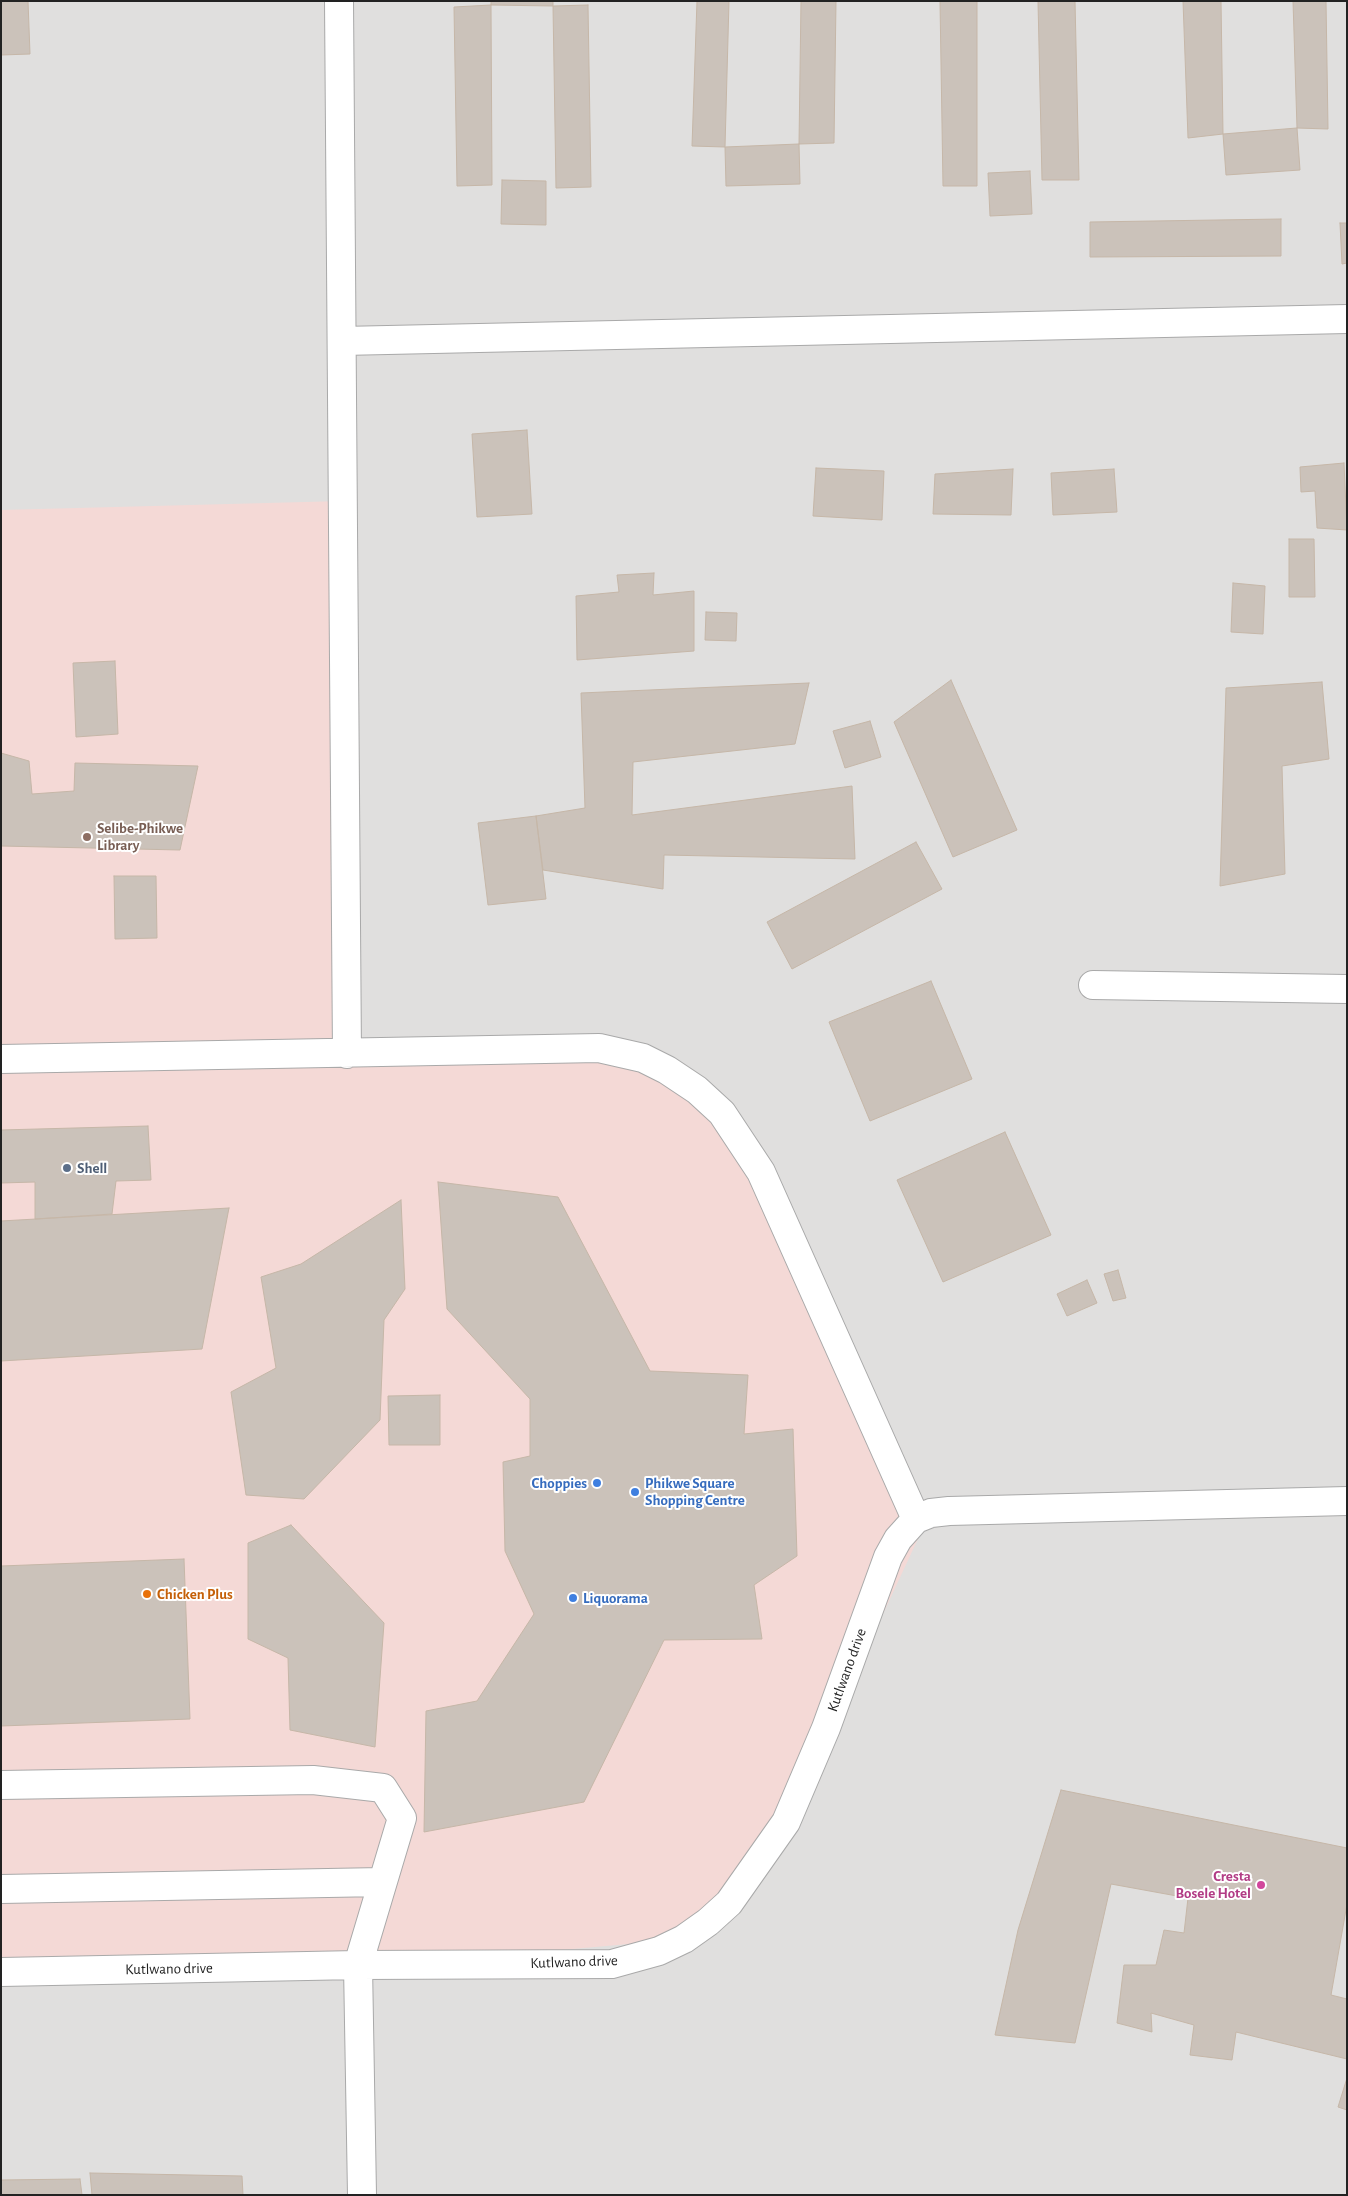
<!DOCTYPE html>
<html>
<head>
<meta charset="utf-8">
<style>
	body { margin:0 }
	#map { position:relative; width:1348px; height:2196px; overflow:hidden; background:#f3f0e8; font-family:"Alegreya Sans",sans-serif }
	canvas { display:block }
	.frame { position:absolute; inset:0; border:2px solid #222; pointer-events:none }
</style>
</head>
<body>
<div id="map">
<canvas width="1348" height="2196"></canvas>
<div class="frame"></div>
</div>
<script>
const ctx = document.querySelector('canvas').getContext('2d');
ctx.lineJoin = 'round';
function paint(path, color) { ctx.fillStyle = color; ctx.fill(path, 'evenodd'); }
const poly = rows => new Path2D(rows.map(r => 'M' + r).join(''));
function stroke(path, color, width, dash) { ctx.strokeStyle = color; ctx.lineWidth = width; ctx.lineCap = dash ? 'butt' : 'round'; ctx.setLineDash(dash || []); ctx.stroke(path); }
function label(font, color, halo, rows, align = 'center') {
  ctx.font = font + ' "Alegreya Sans",sans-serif'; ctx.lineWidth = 4; ctx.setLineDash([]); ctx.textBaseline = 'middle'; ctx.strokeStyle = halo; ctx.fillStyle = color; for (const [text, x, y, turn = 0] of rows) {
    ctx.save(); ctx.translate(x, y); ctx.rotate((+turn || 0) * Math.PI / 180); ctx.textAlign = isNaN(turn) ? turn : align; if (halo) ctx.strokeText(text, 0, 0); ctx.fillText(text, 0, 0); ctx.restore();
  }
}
paint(poly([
	[1,1,1347,1,1347,2195,1,2195]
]), '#e0dfde');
paint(poly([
	[343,501,347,1053,599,1048,697,1090,816,1294,930,1513,786,1822,684,1939,361,1968,1,1973,1,510]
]), '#f4d9d6');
const building = poly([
	[1,1,28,1,30,54,1,55,1,1],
	[491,1,553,1,553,6,491,5,491,1],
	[697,1,729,1,725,147,692,146,697,1],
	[801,1,836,1,834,143,799,144,801,1],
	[940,1,977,1,977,186,943,186,940,1],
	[1038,1,1075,1,1079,180,1042,180,1038,1],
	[1183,1,1221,1,1223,134,1188,138,1183,1],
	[1293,1,1326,1,1328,129,1297,128,1293,1],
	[491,5,492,185,457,186,454,7,491,5],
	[588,5,591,187,556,188,553,6,588,5],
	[1297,128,1300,170,1226,175,1223,134,1297,128],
	[799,144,800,184,726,186,725,147,799,144],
	[1030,171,1032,214,990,216,988,173,1030,171],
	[502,180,546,181,546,225,501,224,502,180],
	[1281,219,1281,256,1090,257,1090,222,1281,219],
	[1340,223,1347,223,1347,263,1342,264,1340,223],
	[527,430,532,514,477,517,472,434,527,430],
	[1344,463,1347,530,1317,528,1315,491,1301,492,1300,467,1344,463],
	[816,468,884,471,882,520,813,516,816,468],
	[1013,469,1011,515,933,514,935,474,1013,469],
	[1114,469,1117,512,1053,515,1051,473,1114,469],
	[1289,539,1314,539,1315,597,1289,597,1289,539],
	[654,573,653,595,694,591,694,651,577,660,576,596,619,592,617,575,654,573],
	[1233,583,1265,586,1263,634,1231,632,1233,583],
	[706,612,737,613,736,641,705,640,706,612],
	[115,661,118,734,76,737,73,663,115,661],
	[951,680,1017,830,953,857,894,722,951,680],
	[1322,682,1329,759,1282,766,1285,874,1220,886,1226,688,1322,682],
	[809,683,795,744,633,762,632,815,852,786,855,859,664,855,663,889,543,870,536,816,585,808,581,693,809,683],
	[870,721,881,757,845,768,833,731,870,721],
	[1,753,29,761,32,794,74,791,75,763,198,766,180,850,1,846,1,753],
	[536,816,546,899,488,905,478,823,536,816],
	[916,842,942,889,792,969,767,922,916,842],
	[114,876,156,876,157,938,115,939,114,876],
	[931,981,972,1079,870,1121,829,1022,931,981],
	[148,1126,151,1180,116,1181,112,1214,35,1219,35,1182,1,1183,1,1130,148,1126],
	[1005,1132,1051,1235,943,1282,897,1180,1005,1132],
	[438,1182,558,1197,650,1371,748,1375,744,1434,793,1429,797,1556,754,1585,762,1639,664,1640,584,1802,424,1832,426,1711,477,1701,534,1614,505,1551,503,1462,530,1456,530,1399,447,1309,438,1182],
	[401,1200,405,1289,384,1320,380,1420,304,1499,246,1495,231,1392,276,1368,261,1277,301,1264,401,1200],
	[229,1208,202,1349,1,1361,1,1221,229,1208],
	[1118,1270,1126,1298,1113,1301,1104,1274,1118,1270],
	[1087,1280,1097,1303,1067,1316,1057,1294,1087,1280],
	[440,1395,440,1445,389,1445,388,1396,440,1395],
	[291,1525,384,1623,375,1747,290,1730,288,1658,248,1639,248,1543,291,1525],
	[184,1559,190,1719,1,1726,1,1566,184,1559],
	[1061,1790,1347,1848,1347,1904,1331,1995,1347,1999,1347,2059,1236,2032,1232,2060,1190,2055,1194,2025,1151,2013,1152,2032,1117,2023,1124,1965,1156,1965,1164,1930,1184,1933,1188,1898,1111,1884,1075,2043,995,2035,1018,1930,1061,1790],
	[1347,2078,1347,2110,1338,2107,1347,2078],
	[90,2173,242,2176,243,2195,92,2195,90,2173],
	[80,2179,82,2195,1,2195,1,2180,80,2179]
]);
paint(building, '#cbc2ba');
stroke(building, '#c6b7a8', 1);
const minor = poly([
	[339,1,347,1054],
	[342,341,1347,319],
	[1093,985,1347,989],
	[1,1059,599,1048,643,1058,667,1070,697,1090,722,1113,761,1172,916,1519],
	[1,1785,313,1780,383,1788,402,1818,358,1965,362,2195],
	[1,1889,382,1882],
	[1,1972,358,1965,612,1964,659,1951,684,1939,708,1922,729,1903,786,1822,826,1728,888,1557,898,1539,916,1519,931,1513,949,1511,1347,1501]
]);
stroke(minor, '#a9a9a9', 30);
stroke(minor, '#fff', 28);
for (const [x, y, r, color] of [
	[87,837,5,"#8d6e63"],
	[67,1168,5,"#5c6f8a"],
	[597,1483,5,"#3f7fe0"],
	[635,1492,5,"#3f7fe0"],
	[147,1594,5,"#e8710a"],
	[573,1598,5,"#3f7fe0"],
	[1261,1885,5,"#d1479c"]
]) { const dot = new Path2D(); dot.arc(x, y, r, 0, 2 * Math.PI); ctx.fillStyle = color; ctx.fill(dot); stroke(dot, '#fff', 2); }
label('bold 15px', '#785e54', '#fff', [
	["Selibe-Phikwe",97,828],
	["Library",97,845]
], 'left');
label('bold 15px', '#4e5e75', '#fff', [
	["Shell",77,1168]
], 'left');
label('bold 15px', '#366cbe', '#fff', [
	["Choppies",587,1483,"right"],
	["Phikwe Square",645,1483],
	["Shopping Centre",645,1500],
	["Liquorama",583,1598]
], 'left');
label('bold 15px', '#c56008', '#fff', [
	["Chicken Plus",157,1594]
], 'left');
label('15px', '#222', '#fff', [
	["Kutlwano drive",847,1670,-70],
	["Kutlwano drive",574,1962,-2],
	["Kutlwano drive",169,1969,-1]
]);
label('bold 15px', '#b23c85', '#fff', [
	["Cresta",1251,1876],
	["Bosele Hotel",1251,1893]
], 'right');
</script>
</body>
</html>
